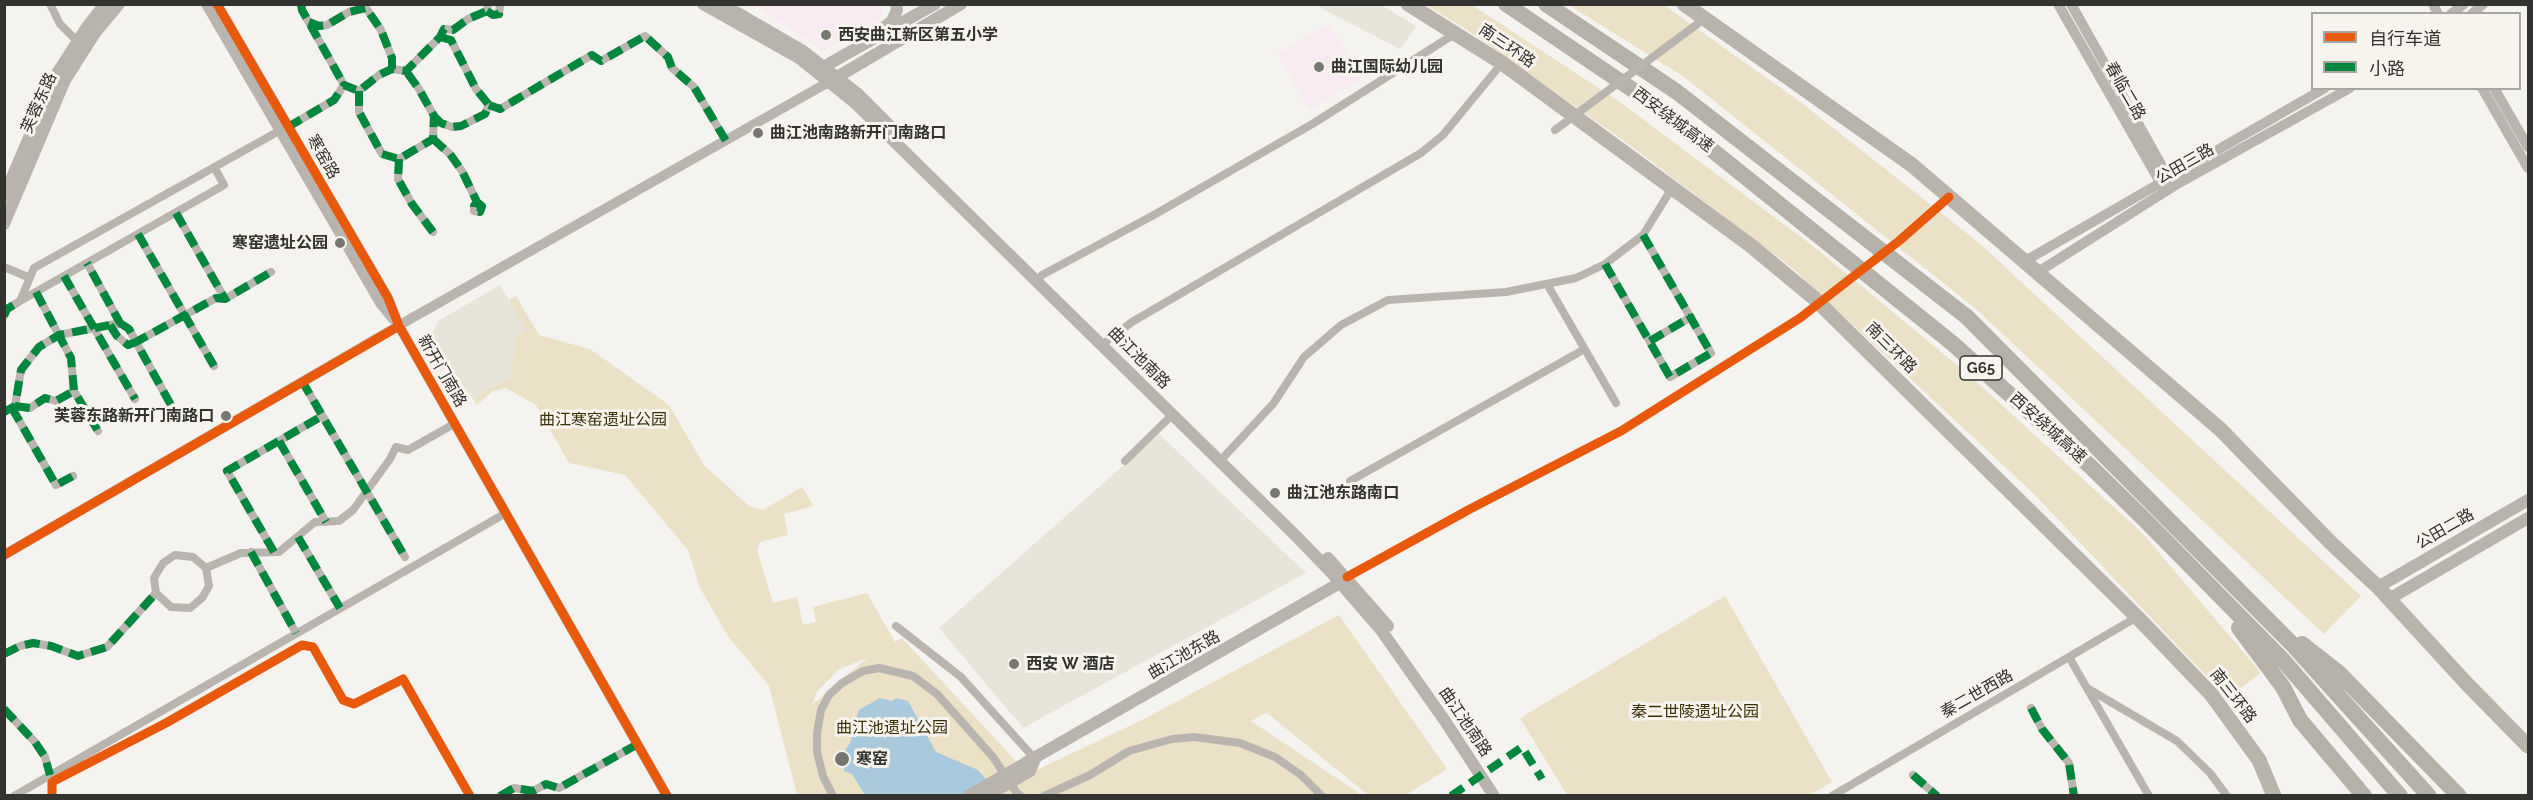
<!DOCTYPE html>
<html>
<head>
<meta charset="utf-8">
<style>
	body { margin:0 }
	#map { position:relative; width:2533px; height:800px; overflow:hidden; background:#f5f3ef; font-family:Raleway,"Noto Sans SC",sans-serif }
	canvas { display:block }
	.frame { position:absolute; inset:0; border:6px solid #32322f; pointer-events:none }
	.legend { position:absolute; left:2311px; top:12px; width:210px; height:78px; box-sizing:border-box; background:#f7f4ed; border:2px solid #a8a6a1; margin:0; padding:8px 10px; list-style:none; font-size:18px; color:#32322f }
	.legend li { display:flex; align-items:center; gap:12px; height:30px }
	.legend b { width:30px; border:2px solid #a8a6a1 }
</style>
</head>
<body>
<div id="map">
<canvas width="2533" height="800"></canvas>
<div class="frame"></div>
<ul class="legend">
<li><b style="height:8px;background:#e8590c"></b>自行车道</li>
<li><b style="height:8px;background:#00873e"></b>小路</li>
</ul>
</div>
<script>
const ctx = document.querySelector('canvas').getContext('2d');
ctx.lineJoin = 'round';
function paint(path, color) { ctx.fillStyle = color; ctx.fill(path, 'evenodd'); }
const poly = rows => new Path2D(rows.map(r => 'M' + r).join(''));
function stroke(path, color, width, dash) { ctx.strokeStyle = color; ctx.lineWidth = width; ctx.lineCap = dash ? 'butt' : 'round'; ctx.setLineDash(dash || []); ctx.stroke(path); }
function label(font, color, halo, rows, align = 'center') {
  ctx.font = font + ' Raleway,"Noto Sans SC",sans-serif'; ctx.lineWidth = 6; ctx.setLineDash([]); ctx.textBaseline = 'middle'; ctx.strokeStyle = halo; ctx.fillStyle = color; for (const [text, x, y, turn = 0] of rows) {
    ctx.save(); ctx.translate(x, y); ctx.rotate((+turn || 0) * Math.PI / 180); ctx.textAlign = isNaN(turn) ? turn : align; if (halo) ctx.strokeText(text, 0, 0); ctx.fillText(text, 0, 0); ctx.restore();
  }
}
paint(poly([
	[1315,5,1381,5,1416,26,1400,49],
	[500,285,527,331,517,336,510,377,473,399,449,367,440,371,427,347,438,321],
	[1159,434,1306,573,1023,728,939,628]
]), '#e7e4da');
paint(poly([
	[754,5,883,4,884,5,880,19,823,51],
	[1329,23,1362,80,1309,110,1277,54]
]), '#f7ebf1');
paint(poly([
	[1427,5,1472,5,1620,102,1809,243,1968,374,2143,534,2261,673,2227,698,2035,495,1792,268,1631,146,1470,32],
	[1569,5,1664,5,1799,101,1978,242,2361,596,2324,634,1975,308,1684,77],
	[516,296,539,335,590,349,669,405,704,465,749,506,763,510,802,487,814,506,784,514,788,535,760,542,757,550,773,603,797,597,803,625,816,622,813,607,867,593,895,642,902,638,1028,774,1144,719,1339,615,1447,769,1406,795,1368,795,1267,713,1251,721,1356,791,1359,795,797,795,769,686,728,636,700,588,688,550,625,475,569,463,536,405,506,388,493,391,477,405,473,399,510,377,517,336,526,331,509,300],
	[868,657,867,658,812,705,817,692,838,670],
	[1725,596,1832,782,1808,796,1567,795,1520,718]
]), '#ebe1c6');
paint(poly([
	[880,698,892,701,896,698,908,701,936,752,978,770,1000,795,865,795,852,774,844,771,844,753,852,739,848,731,855,723,859,710]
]), '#a9cadc');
stroke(poly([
	[50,4,60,24,77,41],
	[301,4,302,10,344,85],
	[487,11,493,15,499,14,500,4],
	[309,22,319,26,327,25,349,12,366,8,381,30,392,58,392,69],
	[359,91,359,112,382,154,399,159,433,139,434,116,419,89,406,71],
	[489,105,500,109,592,55,601,61,645,36,668,57,672,68,694,87,726,141],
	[434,116,441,123,452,127,461,126,485,114,489,105,476,89,451,40,440,37],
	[288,127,334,100,344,85,359,91,379,75,392,69,406,71,440,37,444,29,453,30,468,19,487,11,488,4],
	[433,139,450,154,462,171,477,202,474,206,474,211,480,212,482,206,477,202],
	[399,159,398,179,412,204,433,232],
	[214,167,224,185,20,301,34,268,279,131],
	[176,213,225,299],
	[138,234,214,366],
	[1605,264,1670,377,1711,353,1643,235],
	[4,267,30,278],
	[64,276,135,399],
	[1037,281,1042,275,1152,216,1314,123,1456,33],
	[1547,284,1616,403],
	[36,292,71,358,74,391,98,431],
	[4,316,7,309,20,301],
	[120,323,129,329,136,342,216,298,225,299,271,272],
	[110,325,117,336,128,345,136,342,171,405],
	[1108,340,1132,322,1421,153,1443,135,1502,63],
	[1650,341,1691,317],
	[302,381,405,557],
	[15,406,30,408,45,398,56,401,74,391],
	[12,408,56,485,73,476],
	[4,412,15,406,21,370,39,347,59,335,120,323,87,263],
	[279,441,326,522],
	[1125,461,1173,414],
	[1220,461,1273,404,1304,357,1341,325,1388,300,1506,292,1576,278,1605,264,1643,235,1672,188],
	[1350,481,1583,350],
	[298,537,340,608],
	[251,552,296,633],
	[274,552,227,471,322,416],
	[206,568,209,586,202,598,190,608,171,607,156,593,154,578,163,563,175,555,193,557,206,568,241,553,279,552,315,522,339,521,353,510,390,459,396,447,408,450,454,424],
	[1347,577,1470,509,1621,431,1800,318],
	[896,626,961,677,1035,759],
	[4,654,20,646,33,643,51,646,78,656,107,647,156,593],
	[2069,657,2149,796],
	[2087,688,2177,741,2210,773,2227,796],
	[2031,708,2042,729,2069,763,2074,796],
	[4,709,35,742,45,757,50,775],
	[1913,775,1937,796],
	[14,796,506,513],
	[52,796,52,782,166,723,302,645,313,647,343,700,354,704,403,679,470,796],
	[500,796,514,788,533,791,546,784,559,788,638,744],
	[833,796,823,776,817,752,817,733,821,710,829,695,842,683,863,671,879,668,913,676,937,694,993,757,1016,792,1021,796],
	[1044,796,1090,775,1129,751,1172,739,1194,737,1240,743,1275,757,1301,775,1322,796],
	[1832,796,2137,617]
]), '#bab4ae', 8);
stroke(poly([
	[206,4,380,303,393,319],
	[217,4,388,298,399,326,667,796],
	[2058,4,2164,189],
	[2071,4,2172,184],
	[2433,4,2438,14],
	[2451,14,2464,4],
	[2472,14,2483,4],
	[2482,88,2528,168],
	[2494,88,2528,147],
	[2025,261,2325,88],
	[2038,272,2174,186,2350,88],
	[4,555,412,318,827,83]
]), '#bab4ae', 10);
stroke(poly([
	[703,4,799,58,854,102,1296,536,1330,571,1381,630,1445,721,1494,796],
	[722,4,803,51,858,94,897,133],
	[935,4,825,66,827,83,961,4],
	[881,30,892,21,897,10,896,4],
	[4,196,56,75,87,27,105,4],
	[4,224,65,80,95,33,119,4],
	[1328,558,1388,626],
	[2378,587,2528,500],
	[2389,599,2528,518],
	[1027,762,1345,580]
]), '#b9b3ad', 12);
stroke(poly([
	[1408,4,1502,63,1750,245,1814,298,2137,617,2211,694,2259,760,2274,796],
	[1684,4,1912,165,2220,429,2331,543,2378,587,2467,684,2528,746]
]), '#b8b4ac', 15);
stroke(poly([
	[1506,4,1661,109,1952,343,2090,466,2146,521,2282,659,2400,796],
	[1546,4,1677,92,1967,317,2291,643,2429,796],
	[2239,628,2283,687,2300,720,2364,796],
	[2302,644,2339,673,2459,796]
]), '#b5b1a9', 16);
stroke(poly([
	[1555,130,1704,19],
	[1800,318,1899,241,1949,197]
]), '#bab4ae', 8);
stroke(poly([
	[968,796,1026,763],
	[987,796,1030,771,1035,759]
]), '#b9b3ad', 12);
stroke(poly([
	[301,4,302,10,344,85],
	[487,11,493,15,499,14,500,4],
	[309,22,319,26,327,25,349,12,366,8,381,30,392,58,392,69],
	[359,91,359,112,382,154,399,159,433,139,434,116,419,89,406,71],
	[489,105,500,109,592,55,601,61,645,36,668,57,672,68,694,87,726,141],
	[434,116,441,123,452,127,461,126,485,114,489,105,476,89,451,40,440,37],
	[288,127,334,100,344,85,359,91,379,75,392,69,406,71,440,37,444,29,453,30,468,19,487,11,488,4],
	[433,139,450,154,462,171,477,202,474,206,474,211,480,212,482,206,477,202],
	[399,159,398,179,412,204,433,232],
	[176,213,225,299],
	[138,234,214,366],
	[1605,264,1670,377,1711,353,1643,235],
	[64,276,135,399],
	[36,292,71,358,74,391,98,431],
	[4,316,7,309,20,301],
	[120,323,129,329,136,342,216,298,225,299,271,272],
	[110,325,117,336,128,345,136,342,171,405],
	[1650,341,1691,317],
	[302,381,405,557],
	[15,406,30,408,45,398,56,401,74,391],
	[12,408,56,485,73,476],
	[4,412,15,406,21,370,39,347,59,335,120,323,87,263],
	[279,441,326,522],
	[298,537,340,608],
	[251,552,296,633],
	[274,552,227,471,322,416],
	[4,654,20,646,33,643,51,646,78,656,107,647,156,593],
	[2031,708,2042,729,2069,763,2074,796],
	[4,709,35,742,45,757,50,775],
	[1913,775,1937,796],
	[500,796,514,788,533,791,546,784,559,788,638,744],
	[1451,796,1522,747,1542,779]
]), '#00873e', 8, [15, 8]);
stroke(poly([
	[217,4,388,298,399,326,667,796],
	[4,555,399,326],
	[1347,577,1470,509,1621,431,1800,318,1899,241,1949,197],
	[52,796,52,782,166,723,302,645,313,647,343,700,354,704,403,679,470,796]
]), '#e8590c', 9);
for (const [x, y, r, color] of [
	[826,35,6,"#767672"],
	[1319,67,6,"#767672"],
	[758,133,6,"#767672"],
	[340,243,6,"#767672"],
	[226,416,6,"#767672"],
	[1275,493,6,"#767672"],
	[1014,664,6,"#767672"],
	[842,759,8,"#767672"]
]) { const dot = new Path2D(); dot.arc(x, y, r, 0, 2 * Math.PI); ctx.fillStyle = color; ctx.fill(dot); stroke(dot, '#f7f4ed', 2); }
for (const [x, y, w] of [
	[1981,368,42]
]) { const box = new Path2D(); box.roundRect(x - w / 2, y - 12, w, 24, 4.5); ctx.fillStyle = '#f7f4ed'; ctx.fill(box); stroke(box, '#32322f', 1.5); }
label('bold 15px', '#32322f', null, [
	["G65",1981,368]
]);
label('bold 16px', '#32322f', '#f7f4ed', [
	["西安曲江新区第五小学",838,35],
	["曲江国际幼儿园",1331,67],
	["曲江池南路新开门南路口",770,133],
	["寒窑遗址公园",328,243,"right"],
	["芙蓉东路新开门南路口",214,416,"right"],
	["曲江池东路南口",1287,493],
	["西安 W 酒店",1026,664],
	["寒窑",856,759]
], 'left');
label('16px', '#32322f', '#f7f4ed', [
	["南三环路",1507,46,34],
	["春临二路",2125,91,60],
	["芙蓉东路",39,103,-66],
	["西安绕城高速",1673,120,37],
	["寒窑路",323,157,60],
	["公田三路",2185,164,-30],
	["南三环路",1891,348,45],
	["曲江池南路",1139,358,45],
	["新开门南路",442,371,60],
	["西安绕城高速",2048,428,42],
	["公田二路",2445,529,-30],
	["曲江池东路",1184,655,-30],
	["秦二世西路",1977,694,-30],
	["南三环路",2233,696,52],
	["曲江池南路",1465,722,56]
]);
label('16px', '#392e06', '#f7f4ed', [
	["曲江寒窑遗址公园",603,420],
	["秦二世陵遗址公园",1695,712],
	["曲江池遗址公园",892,728]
]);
</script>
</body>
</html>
